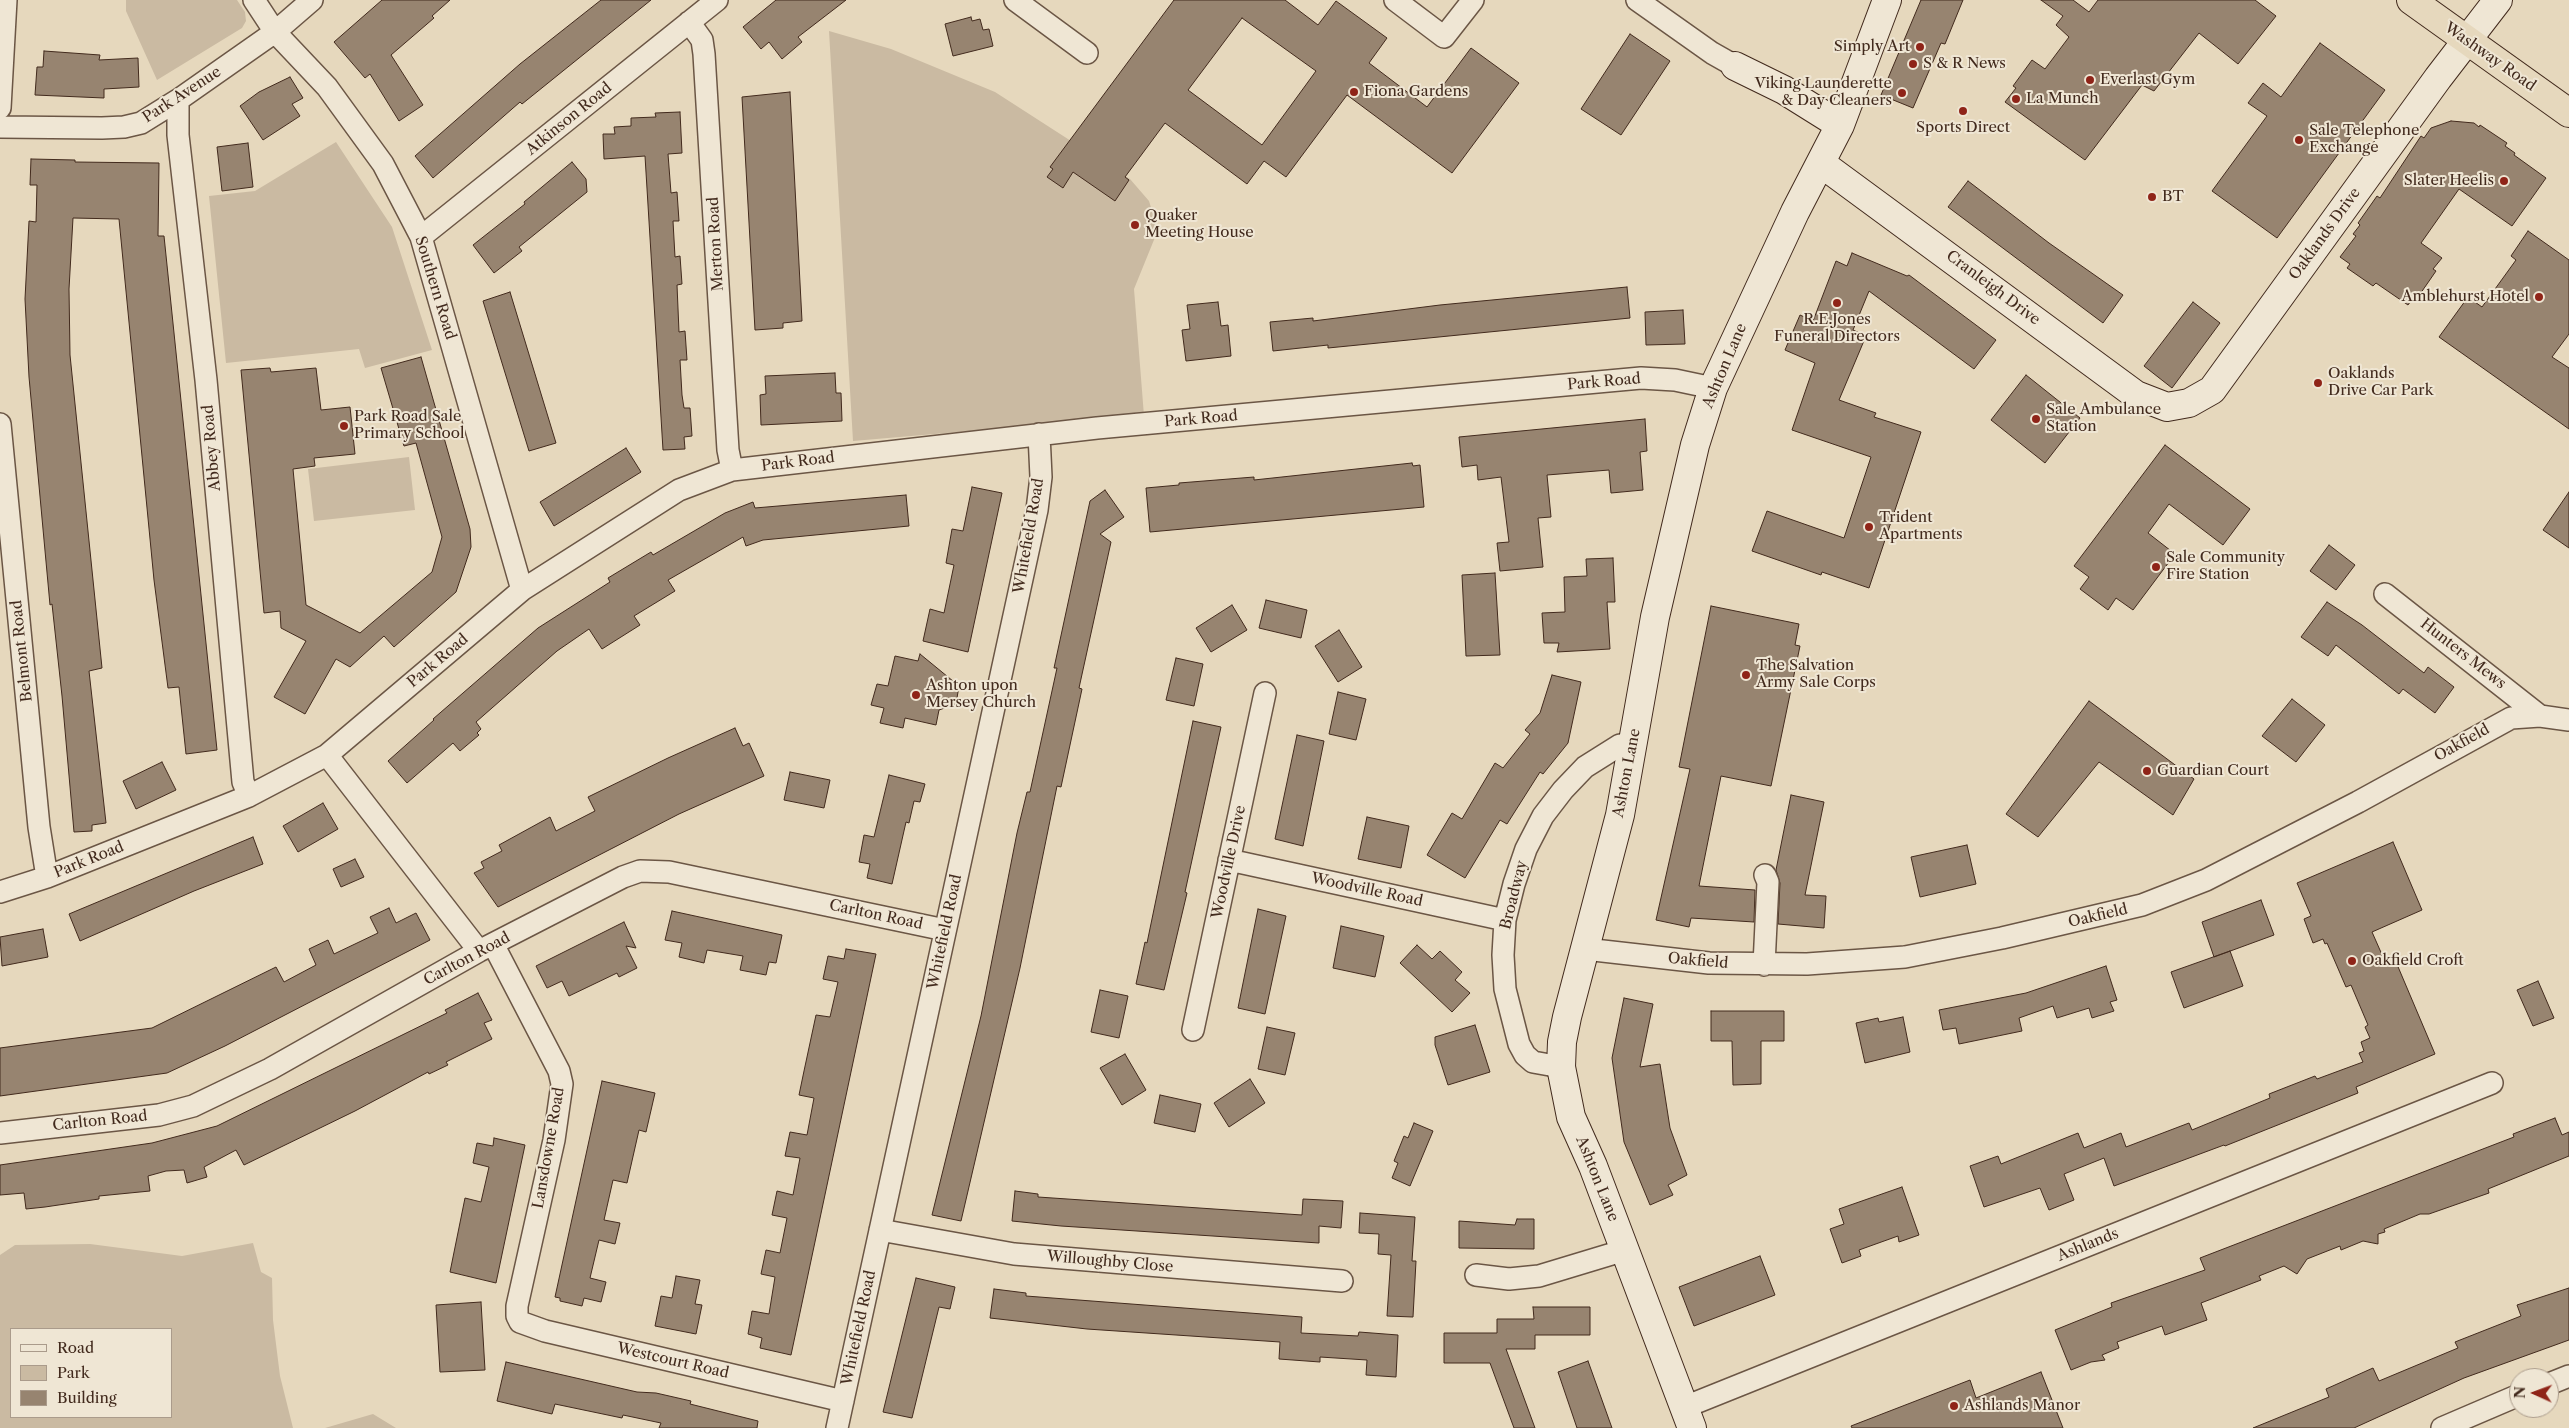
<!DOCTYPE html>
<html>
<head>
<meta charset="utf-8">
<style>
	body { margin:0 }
	#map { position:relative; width:2569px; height:1428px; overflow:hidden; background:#e6d8bd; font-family:"Libre Caslon Text",serif }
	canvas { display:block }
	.legend { position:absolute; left:10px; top:1328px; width:162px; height:90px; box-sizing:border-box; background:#efe6d4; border:1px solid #aa9b8b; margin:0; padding:6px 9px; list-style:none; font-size:15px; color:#422a1d }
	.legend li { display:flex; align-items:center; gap:10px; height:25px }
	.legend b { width:25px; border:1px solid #aa9b8b }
	.north { position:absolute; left:2509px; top:1368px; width:50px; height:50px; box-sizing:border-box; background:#efe6d4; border:1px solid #aa9b8b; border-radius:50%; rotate:272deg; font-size:14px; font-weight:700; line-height:20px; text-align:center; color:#422a1d }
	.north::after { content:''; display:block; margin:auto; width:18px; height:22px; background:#8f2418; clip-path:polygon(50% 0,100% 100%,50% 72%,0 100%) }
</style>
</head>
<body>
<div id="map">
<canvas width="2569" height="1428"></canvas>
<ul class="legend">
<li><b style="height:6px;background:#efe6d4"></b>Road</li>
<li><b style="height:14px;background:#cabaa2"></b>Park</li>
<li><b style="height:14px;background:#978470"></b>Building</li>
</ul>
<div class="north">N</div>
</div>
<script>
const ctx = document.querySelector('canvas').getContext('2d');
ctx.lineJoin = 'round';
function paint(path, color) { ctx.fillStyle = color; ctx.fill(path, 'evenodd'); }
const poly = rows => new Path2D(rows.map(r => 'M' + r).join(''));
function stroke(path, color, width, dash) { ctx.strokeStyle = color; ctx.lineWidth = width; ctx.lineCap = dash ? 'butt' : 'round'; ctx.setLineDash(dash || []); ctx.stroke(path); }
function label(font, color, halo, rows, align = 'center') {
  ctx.font = font + ' "Libre Caslon Text",serif'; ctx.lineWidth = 4; ctx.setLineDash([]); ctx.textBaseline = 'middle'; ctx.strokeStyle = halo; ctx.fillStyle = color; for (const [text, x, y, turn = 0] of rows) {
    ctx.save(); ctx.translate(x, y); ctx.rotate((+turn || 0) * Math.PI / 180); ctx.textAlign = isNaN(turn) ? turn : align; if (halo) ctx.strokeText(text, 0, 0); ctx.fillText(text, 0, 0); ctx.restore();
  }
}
paint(poly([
	[126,0,237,0,245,12,246,21,242,28,157,80,126,11],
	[829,31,891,49,995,92,1130,179,1149,201,1158,230,1134,289,1144,416,853,441],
	[336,142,392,227,432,350,365,368,359,349,226,363,209,196,255,191],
	[409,457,415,510,314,521,308,469],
	[253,1243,261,1272,272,1278,273,1320,280,1376,293,1428,0,1428,0,1255,15,1245,90,1244,182,1256],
	[11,1329,171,1329,171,1417,11,1417],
	[373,1414,396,1428,325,1428]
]), '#cabaa2');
const building = poly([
	[382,0,450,0,432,16,434,18,391,55,423,105,399,121,370,74,365,78,334,42,382,0],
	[601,0,651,0,522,104,520,102,433,178,415,156,520,64,601,0],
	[776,0,846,0,798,37,802,42,782,59,769,42,761,49,743,27,776,0],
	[1174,0,1285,0,1318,25,1336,1,1387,38,1369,63,1427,107,1471,48,1519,83,1452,173,1347,95,1286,177,1264,161,1247,184,1165,123,1125,177,1129,180,1115,201,1073,172,1063,188,1047,177,1053,169,1050,167,1174,0],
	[1242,18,1316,71,1262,145,1188,90,1242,18],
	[1921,0,1963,0,1945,44,1941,43,1913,108,1881,95,1921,0],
	[2041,0,2073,0,2089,12,2098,0,2255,0,2276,16,2238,64,2199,33,2154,91,2142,85,2085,160,2005,102,2016,88,2013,86,2032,60,2045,69,2069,37,2056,25,2063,16,2041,0],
	[971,17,972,21,980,19,983,30,989,29,993,46,953,56,945,24,971,17],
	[1630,34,1670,61,1621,135,1581,109,1630,34],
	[2320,43,2385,90,2277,238,2212,191,2267,116,2248,103,2263,83,2281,97,2320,43],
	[44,51,100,55,99,60,138,58,139,87,104,89,104,98,35,95,37,67,43,67,44,51],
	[290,77,303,98,292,104,300,116,263,140,240,106,259,92,290,77],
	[790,92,802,321,783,323,783,328,755,330,742,97,790,92],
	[680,112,682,153,668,154,671,193,677,192,679,221,673,221,675,257,680,256,682,284,677,285,679,332,685,331,687,360,680,360,682,395,684,408,690,408,692,436,684,437,685,449,663,450,645,156,604,159,603,134,615,134,614,127,631,126,631,118,656,117,655,113,680,112],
	[2451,121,2474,123,2479,127,2480,125,2507,143,2505,146,2515,153,2514,155,2546,178,2512,226,2459,189,2421,243,2442,258,2433,269,2436,271,2418,297,2415,295,2408,305,2376,283,2373,286,2347,268,2350,264,2340,257,2356,236,2353,234,2360,225,2358,223,2377,196,2380,198,2421,136,2424,138,2431,128,2451,121],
	[248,143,253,187,222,191,217,147,248,143],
	[31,159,75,160,75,162,159,163,158,236,164,236,217,750,186,754,179,687,168,688,154,580,119,219,73,218,69,289,70,355,102,668,89,671,106,823,92,825,92,831,74,832,62,696,52,604,50,605,29,377,25,299,29,221,36,222,37,185,30,185,31,159],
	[572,162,586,179,587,192,519,247,522,251,494,273,473,245,525,204,524,202,572,162],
	[1968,181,2049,243,2123,295,2103,323,1948,207,1968,181],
	[2528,231,2569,260,2569,334,2552,357,2569,368,2569,429,2439,337,2468,297,2482,307,2516,260,2511,256,2528,231],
	[1852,253,1907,276,1909,275,1996,340,1974,369,1869,291,1853,330,1866,336,1839,400,1876,413,1874,417,1921,432,1869,588,1822,572,1821,575,1752,551,1767,511,1844,538,1871,457,1792,430,1815,363,1785,350,1800,315,1813,321,1836,261,1847,266,1852,253],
	[1627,287,1630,318,1328,348,1328,345,1273,351,1270,322,1313,318,1313,321,1440,305,1627,287],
	[510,292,556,443,529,451,483,301,510,292],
	[1218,302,1221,326,1228,325,1231,356,1186,361,1182,330,1190,329,1187,305,1218,302],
	[2193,302,2220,323,2172,388,2144,366,2193,302],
	[1683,310,1685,344,1646,345,1645,312,1683,310],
	[421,357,470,529,471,547,456,592,394,647,384,636,350,667,336,659,305,714,274,697,306,641,281,628,280,611,264,613,241,370,270,368,271,372,316,368,321,410,350,407,355,454,314,458,315,466,293,469,306,605,360,633,432,572,442,537,416,443,404,446,381,368,421,357],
	[835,373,836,393,841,393,842,421,761,425,760,395,766,394,765,376,835,373],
	[2026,375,2080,418,2045,463,1991,420,2026,375],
	[1645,419,1647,451,1640,452,1643,490,1611,493,1609,470,1547,475,1551,517,1538,518,1543,567,1500,571,1497,543,1509,542,1501,477,1478,480,1477,465,1462,467,1459,437,1645,419],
	[2165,445,2250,509,2223,545,2169,504,2148,533,2175,554,2133,610,2116,598,2108,610,2080,589,2089,577,2074,566,2165,445],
	[626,448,641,472,554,526,540,502,626,448],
	[1412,463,1413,466,1420,465,1424,507,1150,532,1146,488,1179,485,1179,483,1254,477,1254,480,1412,463],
	[972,487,1002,493,968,652,923,641,930,609,944,613,954,565,946,563,952,529,963,531,972,487],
	[1105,490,1124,517,1100,534,1111,542,1079,688,1082,689,1061,787,1057,786,1020,968,961,1221,932,1215,981,1016,1017,833,1027,792,1030,792,1057,668,1054,668,1090,501,1105,490],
	[2569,492,2569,548,2543,530,2569,492],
	[906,495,909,526,763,540,746,546,743,537,668,580,675,591,634,616,640,625,602,649,589,629,557,651,476,722,481,729,477,733,479,735,460,751,453,743,407,783,388,761,434,720,433,719,538,628,610,582,608,578,651,552,653,555,725,513,753,502,755,508,906,495],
	[2329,545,2355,565,2336,590,2310,571,2329,545],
	[1613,558,1615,602,1607,602,1610,649,1557,652,1559,643,1544,643,1542,613,1565,612,1564,577,1587,576,1586,559,1613,558],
	[1495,573,1500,655,1466,656,1462,575,1495,573],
	[1266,600,1307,610,1301,638,1259,628,1266,600],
	[2327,602,2362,625,2424,673,2428,667,2454,687,2435,713,2403,689,2399,694,2336,645,2328,656,2301,637,2327,602],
	[1232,605,1247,630,1211,652,1196,628,1232,605],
	[1711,606,1799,624,1795,645,1800,646,1771,786,1721,776,1699,886,1755,890,1754,922,1691,918,1689,927,1656,920,1690,769,1679,767,1711,606],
	[1339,630,1362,667,1338,682,1315,646,1339,630],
	[920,654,959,686,956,704,939,710,936,725,905,718,903,728,880,723,884,708,871,705,877,684,888,686,895,656,918,661,920,654],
	[1176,658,1203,664,1194,706,1166,700,1176,658],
	[1552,675,1581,682,1568,743,1543,774,1540,772,1507,824,1500,820,1465,878,1427,855,1452,813,1462,819,1495,763,1503,768,1530,734,1525,730,1540,713,1552,675],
	[1338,692,1366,699,1356,740,1329,734,1338,692],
	[2292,699,2325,725,2296,762,2262,736,2292,699],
	[2089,701,2194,779,2173,815,2099,762,2038,837,2006,814,2089,701],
	[1193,721,1221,727,1185,892,1187,893,1164,990,1136,984,1145,942,1147,943,1193,721],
	[735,728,743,746,749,743,764,776,679,814,498,907,474,873,484,868,481,862,502,851,499,845,550,817,556,831,595,811,588,797,668,758,735,728],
	[1297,735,1324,741,1303,846,1275,839,1297,735],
	[162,762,176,790,136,809,123,781,162,762],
	[790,772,830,780,824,808,784,800,790,772],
	[889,775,925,784,920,802,914,801,909,823,906,822,892,884,867,878,870,864,859,862,864,835,874,837,889,775],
	[1791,795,1824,802,1805,895,1826,896,1824,928,1778,924,1780,883,1776,870,1791,795],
	[323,803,338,829,298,852,283,826,323,803],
	[1367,817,1409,826,1401,868,1358,859,1367,817],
	[253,837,263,864,194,891,80,941,69,914,253,837],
	[2393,842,2422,910,2372,932,2387,966,2396,962,2435,1054,2356,1087,2358,1093,2225,1146,2224,1145,2114,1186,2104,1158,2064,1174,2074,1200,2049,1210,2040,1188,1984,1207,1970,1166,1998,1156,2001,1164,2078,1133,2084,1148,2121,1133,2126,1147,2189,1123,2192,1130,2270,1098,2269,1094,2315,1076,2317,1079,2363,1062,2359,1053,2364,1051,2361,1042,2370,1038,2365,1027,2368,1025,2351,985,2346,987,2327,943,2325,944,2323,939,2313,943,2304,919,2311,916,2297,883,2393,842],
	[1967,845,1976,884,1920,897,1911,857,1967,845],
	[355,859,364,877,341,887,333,869,355,859],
	[2261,900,2274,935,2214,957,2202,922,2261,900],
	[389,908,396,923,416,913,430,940,225,1046,167,1073,0,1096,0,1048,152,1028,276,967,284,982,316,965,309,949,328,940,334,954,378,933,370,917,389,908],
	[1258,909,1286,916,1265,1014,1238,1008,1258,909],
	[672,911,782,935,776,963,769,962,766,975,740,970,743,956,707,950,704,963,679,957,682,943,665,940,672,911],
	[624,922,636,948,626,946,637,968,619,977,617,973,569,996,562,981,547,988,536,966,624,922],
	[1341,926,1384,936,1375,977,1333,968,1341,926],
	[43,929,48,957,2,966,0,937,43,929],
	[1417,945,1432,959,1440,951,1462,972,1455,980,1470,993,1452,1012,1400,963,1417,945],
	[846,949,876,954,791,1355,760,1348,762,1338,748,1334,752,1311,769,1314,775,1277,761,1274,766,1250,780,1253,787,1218,772,1215,777,1191,793,1195,800,1158,785,1156,790,1132,807,1135,814,1098,799,1095,804,1071,816,1015,830,1017,838,982,823,979,828,956,844,959,846,949],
	[2230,951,2243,986,2184,1008,2171,972,2230,951],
	[2106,966,2117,1000,2110,1002,2114,1011,2092,1018,2089,1008,2057,1018,2053,1006,2019,1018,2022,1031,1959,1044,1956,1028,1943,1030,1939,1010,2026,993,2106,966],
	[2538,981,2554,1018,2533,1026,2517,990,2538,981],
	[1100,990,1128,996,1119,1038,1091,1032,1100,990],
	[478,993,492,1020,484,1023,492,1039,446,1062,448,1065,429,1074,428,1072,355,1111,244,1165,236,1150,204,1167,207,1177,187,1183,184,1170,166,1171,148,1176,150,1191,99,1196,99,1199,45,1207,26,1209,24,1193,0,1195,0,1165,152,1143,217,1126,447,1013,445,1010,478,993],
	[1624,998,1653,1004,1640,1067,1660,1064,1670,1128,1687,1175,1668,1185,1673,1195,1650,1205,1624,1142,1612,1058,1624,998],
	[1711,1011,1784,1011,1784,1041,1761,1041,1761,1084,1733,1085,1732,1041,1711,1041,1711,1011],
	[1903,1017,1910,1052,1865,1063,1856,1023,1878,1018,1879,1022,1903,1017],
	[1475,1025,1490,1072,1448,1085,1435,1045,1435,1037,1475,1025],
	[1267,1027,1295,1033,1285,1075,1258,1069,1267,1027],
	[1125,1054,1146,1090,1122,1105,1100,1068,1125,1054],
	[1250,1079,1265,1103,1229,1127,1214,1103,1250,1079],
	[602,1081,655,1093,646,1132,639,1130,627,1183,613,1180,604,1220,620,1223,615,1244,599,1240,590,1278,606,1282,601,1302,584,1298,582,1306,560,1301,560,1298,555,1297,602,1081],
	[1160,1095,1201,1104,1195,1132,1154,1123,1160,1095],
	[2555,1118,2562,1135,2569,1132,2569,1156,2488,1189,2489,1193,2429,1214,2420,1214,2384,1229,2385,1232,2378,1234,2378,1244,2363,1241,2341,1250,2340,1246,2307,1259,2297,1274,2284,1266,2259,1276,2261,1280,2201,1303,2207,1320,2165,1335,2162,1326,2117,1342,2119,1348,2102,1355,2105,1360,2091,1362,2071,1370,2055,1330,2112,1307,2111,1303,2205,1270,2200,1258,2514,1137,2513,1134,2555,1118],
	[1414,1123,1433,1131,1410,1186,1392,1178,1398,1163,1394,1161,1404,1136,1408,1138,1414,1123],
	[494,1138,525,1145,496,1283,450,1272,465,1198,481,1202,489,1167,473,1163,477,1143,493,1146,494,1138],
	[1902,1187,1919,1235,1899,1242,1898,1236,1859,1250,1861,1256,1842,1263,1830,1229,1844,1224,1839,1209,1902,1187],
	[1015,1191,1038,1194,1038,1197,1302,1215,1303,1199,1343,1201,1341,1228,1319,1226,1319,1243,1061,1226,1012,1221,1015,1191],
	[1360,1213,1415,1217,1412,1261,1416,1261,1413,1317,1387,1316,1391,1255,1378,1254,1379,1234,1359,1233,1360,1213],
	[1517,1219,1534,1219,1534,1249,1459,1248,1459,1221,1515,1225,1517,1219],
	[1760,1256,1775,1295,1694,1326,1679,1287,1760,1256],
	[676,1276,700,1280,695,1304,702,1305,696,1334,655,1326,661,1296,672,1298,676,1276],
	[916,1278,955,1287,950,1309,939,1307,912,1418,883,1412,916,1278],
	[2569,1288,2569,1340,2464,1378,2354,1428,2253,1428,2329,1397,2326,1389,2373,1368,2379,1381,2458,1348,2455,1342,2521,1316,2517,1305,2569,1288],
	[994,1289,1026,1293,1026,1296,1302,1317,1301,1333,1358,1336,1359,1332,1398,1335,1396,1377,1366,1375,1367,1360,1320,1357,1320,1362,1279,1359,1280,1342,1087,1329,990,1318,994,1289],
	[481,1302,485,1370,440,1372,436,1305,481,1302],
	[1533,1307,1590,1307,1590,1335,1535,1335,1535,1349,1506,1349,1535,1428,1514,1428,1490,1363,1444,1363,1444,1333,1497,1333,1497,1319,1534,1319,1533,1307],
	[1588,1361,1612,1428,1577,1428,1558,1372,1588,1361],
	[506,1362,637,1392,656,1393,691,1401,690,1404,758,1421,757,1428,659,1428,661,1423,623,1415,622,1418,555,1404,552,1414,497,1401,506,1362],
	[2041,1372,2063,1428,1852,1428,1851,1426,1970,1380,1976,1398,2041,1372]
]);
paint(building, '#978470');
stroke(building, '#422a1d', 1);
const street = poly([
	[254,0,275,32,327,87,383,164,421,237,522,590],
	[1015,0,1087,53],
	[1395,0,1444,37,1473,0],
	[1637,0,1712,53,1735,66],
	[689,22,702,40,704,54,728,450,732,470],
	[178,100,178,135,206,380,243,782,249,796],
	[0,108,6,0],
	[0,127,102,128,124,127,141,123,178,100,275,32,312,0],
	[421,237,717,0],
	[0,424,39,827,47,877],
	[2385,594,2540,716],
	[327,755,479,951],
	[1229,860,1505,920],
	[0,892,47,877,249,796,327,755,522,590,679,490,732,470,1097,428,1641,378,1675,380,1713,388],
	[493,944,559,1071,562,1084,554,1140,517,1306,517,1316,520,1322,545,1331,843,1401],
	[1585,949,1709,963,1807,964,1905,957,2002,938,2142,905,2206,880,2358,802,2511,718,2540,716,2569,720],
	[1764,965,1768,882,1765,875],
	[1193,1030,1265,693],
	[1561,1067,1533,1062,1525,1055,1519,1044,1505,989,1503,955,1505,920,1514,884,1526,849,1543,816,1563,790,1585,767,1620,745,1632,746],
	[0,1133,159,1115,193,1106,270,1069,479,951,623,877,640,871,669,872,945,930],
	[880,1230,1014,1254,1342,1281],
	[1476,1275,1509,1279,1539,1276,1625,1250],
	[2549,1384,2569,1376],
	[1685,1407,2492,1083],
	[837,1428,1037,510,1041,477,1039,434],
	[2442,1428,2519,1395]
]);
const secondary = poly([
	[1735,66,1784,90,1840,125],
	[1822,164,2136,395,2167,407,2189,403,2212,390,2438,78,2498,0],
	[1692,1428,1593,1166,1571,1117,1561,1067,1562,1042,1567,1017,1620,815,1655,617,1695,445,1713,388,1795,212,1840,125,1887,0]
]);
const highway = poly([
	[2411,0,2569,113]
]);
stroke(street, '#6b5645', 24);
stroke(secondary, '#422a1d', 30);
stroke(highway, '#422a1d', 30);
stroke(street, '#efe6d4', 21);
stroke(secondary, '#efe6d4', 28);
stroke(highway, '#e6d8bd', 28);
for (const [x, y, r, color] of [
	[1920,47,5,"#8f2418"],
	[1913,64,5,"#8f2418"],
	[2090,80,5,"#8f2418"],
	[1354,92,5,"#8f2418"],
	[1902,93,5,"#8f2418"],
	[2016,99,5,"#8f2418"],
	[1963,111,5,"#8f2418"],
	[2299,140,5,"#8f2418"],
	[2504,181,5,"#8f2418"],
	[2152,197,5,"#8f2418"],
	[1135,225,5,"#8f2418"],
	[2539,297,5,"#8f2418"],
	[1837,303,5,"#8f2418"],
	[2318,383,5,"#8f2418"],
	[2036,419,5,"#8f2418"],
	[344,426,5,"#8f2418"],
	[1869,527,5,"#8f2418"],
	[2156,567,5,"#8f2418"],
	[1746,675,5,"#8f2418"],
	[916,695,5,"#8f2418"],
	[2147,771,5,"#8f2418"],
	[2352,961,5,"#8f2418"],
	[1954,1406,5,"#8f2418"]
]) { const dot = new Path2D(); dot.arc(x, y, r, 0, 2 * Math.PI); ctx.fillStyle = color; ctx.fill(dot); stroke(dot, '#efe6d4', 2); }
label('15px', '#422a1d', '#efe6d4', [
	["Simply Art",1910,47,"right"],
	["S & R News",1923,64],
	["Everlast Gym",2100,80],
	["Viking Launderette",1892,84,"right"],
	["& Day Cleaners",1892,101,"right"],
	["Fiona Gardens",1364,92],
	["La Munch",2026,99],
	["Sports Direct",1963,128,"center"],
	["Sale Telephone",2309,131],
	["Exchange",2309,148],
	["Slater Heelis",2494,181,"right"],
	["BT",2162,197],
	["Quaker",1145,216],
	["Meeting House",1145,233],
	["Amblehurst Hotel",2529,297,"right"],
	["R.E.Jones",1837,320,"center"],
	["Funeral Directors",1837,337,"center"],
	["Oaklands",2328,374],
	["Drive Car Park",2328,391],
	["Sale Ambulance",2046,410],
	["Station",2046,427],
	["Park Road Sale",354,417],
	["Primary School",354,434],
	["Trident",1879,518],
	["Apartments",1879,535],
	["Sale Community",2166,558],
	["Fire Station",2166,575],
	["The Salvation",1756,666],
	["Army Sale Corps",1756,683],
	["Ashton upon",926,686],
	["Mersey Church",926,703],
	["Guardian Court",2157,771],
	["Oakfield Croft",2362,961],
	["Ashlands Manor",1964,1406]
], 'left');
label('15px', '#422a1d', '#efe6d4', [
	["Washway Road",2490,57,35],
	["Park Avenue",182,95,-33],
	["Atkinson Road",569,119,-39],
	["Oaklands Drive",2325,234,-54],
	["Merton Road",716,244,-93],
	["Southern Road",435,288,73],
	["Cranleigh Drive",1993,288,37],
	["Ashton Lane",1725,366,-67],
	["Park Road",1604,382,-5],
	["Park Road",1201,419,-5],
	["Abbey Road",212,448,-95],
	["Park Road",798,462,-7],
	["Whitefield Road",1029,536,-80],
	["Belmont Road",22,651,-96],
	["Hunters Mews",2463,654,38],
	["Park Road",438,661,-40],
	["Oakfield",2462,743,-29],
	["Ashton Lane",1627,773,-79],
	["Park Road",89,860,-22],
	["Woodville Drive",1229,862,-78],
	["Woodville Road",1367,890,12],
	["Broadway",1514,895,-76],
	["Carlton Road",876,915,12],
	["Oakfield",2098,916,-13],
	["Whitefield Road",945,932,-78],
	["Carlton Road",467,959,-28],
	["Oakfield",1698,961,5],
	["Carlton Road",100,1121,-6],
	["Lansdowne Road",549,1148,-80],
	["Ashton Lane",1597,1179,68],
	["Ashlands",2088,1245,-22],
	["Willoughby Close",1110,1262,5],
	["Whitefield Road",859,1328,-78],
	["Westcourt Road",673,1361,13]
]);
</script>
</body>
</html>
